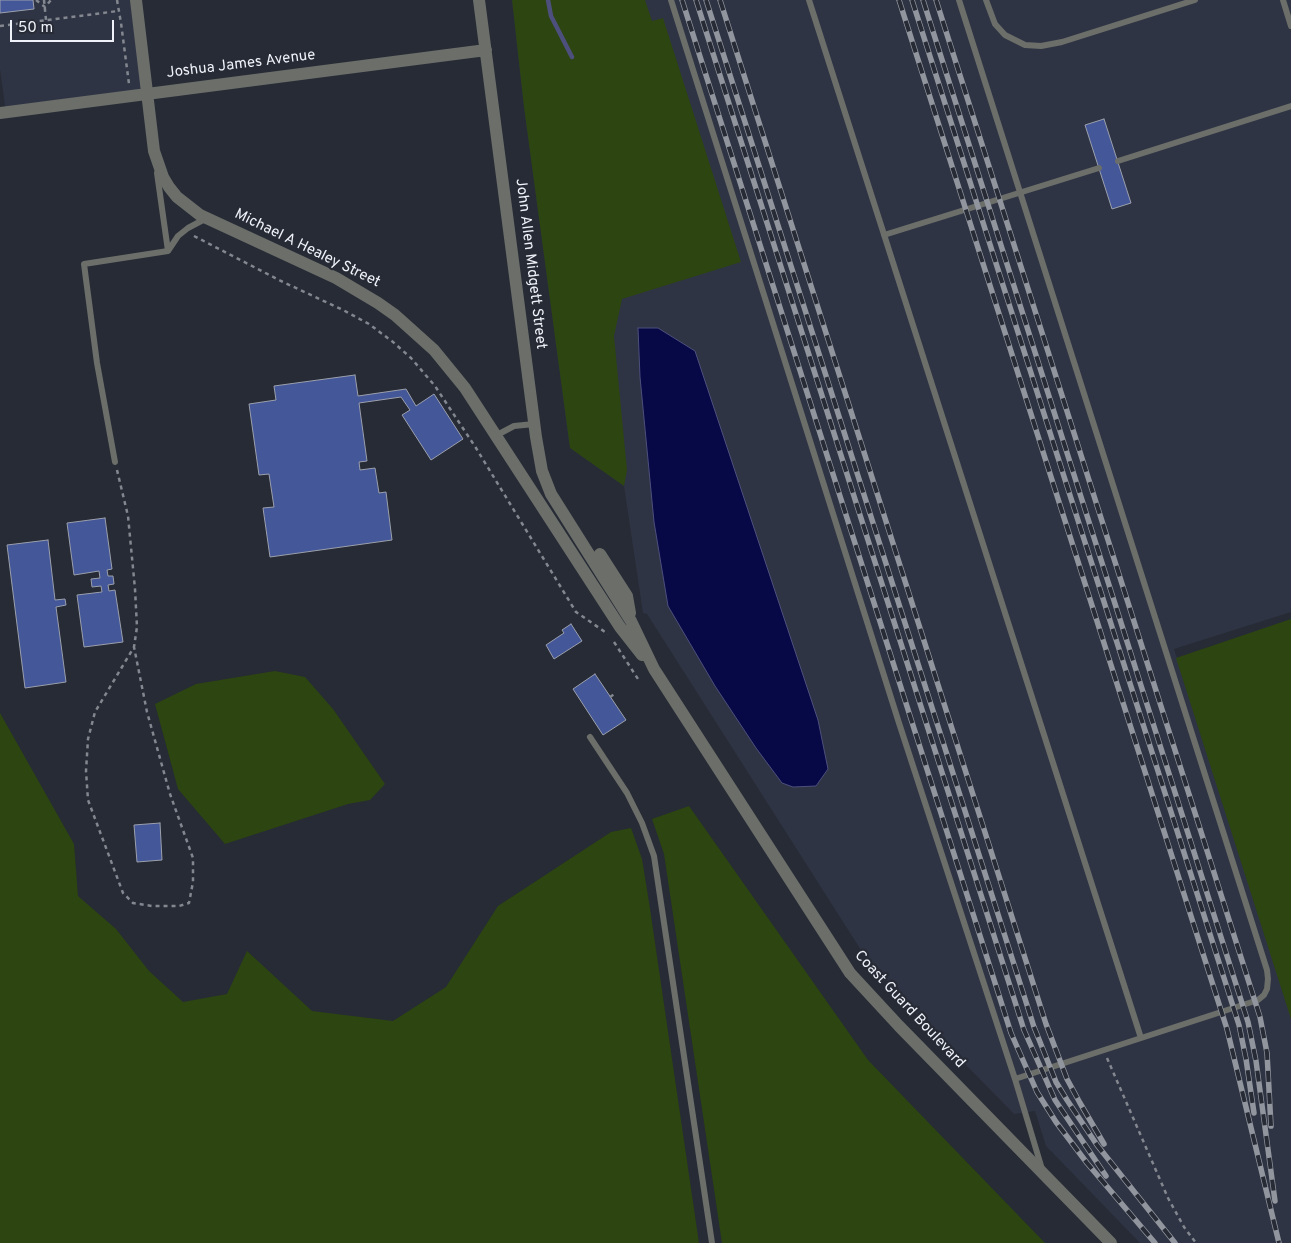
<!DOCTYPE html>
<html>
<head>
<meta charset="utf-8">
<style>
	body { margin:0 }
	#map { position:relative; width:1291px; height:1243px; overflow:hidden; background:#272b35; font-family:Overpass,sans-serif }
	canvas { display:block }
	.scale { position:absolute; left:10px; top:20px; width:104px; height:22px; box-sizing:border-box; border:2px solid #eff2f9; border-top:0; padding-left:6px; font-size:15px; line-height:18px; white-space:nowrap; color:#eff2f9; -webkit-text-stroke:4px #272b35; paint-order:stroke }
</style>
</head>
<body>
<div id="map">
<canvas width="1291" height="1243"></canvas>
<div class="scale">50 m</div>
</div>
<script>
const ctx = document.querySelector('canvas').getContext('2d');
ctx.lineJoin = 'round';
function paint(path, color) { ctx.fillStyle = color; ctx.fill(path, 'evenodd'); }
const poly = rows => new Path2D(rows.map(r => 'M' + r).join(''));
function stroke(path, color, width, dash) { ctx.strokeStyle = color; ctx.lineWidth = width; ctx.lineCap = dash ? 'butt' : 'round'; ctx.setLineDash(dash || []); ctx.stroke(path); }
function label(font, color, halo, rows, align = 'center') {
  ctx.font = font + ' Overpass,sans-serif'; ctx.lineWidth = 4.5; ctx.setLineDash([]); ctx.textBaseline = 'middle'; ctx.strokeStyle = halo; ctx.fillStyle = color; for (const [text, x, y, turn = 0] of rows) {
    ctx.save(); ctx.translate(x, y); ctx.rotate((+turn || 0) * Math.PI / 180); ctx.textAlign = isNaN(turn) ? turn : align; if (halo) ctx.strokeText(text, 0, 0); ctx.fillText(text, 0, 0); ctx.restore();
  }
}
paint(poly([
	[0,0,135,0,147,97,6,113,0,69],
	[512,0,1291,0,1291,612,1174,649,1291,1016,1291,1243,1140,1243,1046,1146,1035,1111,1014,1114,918,1016,866,958,647,614,643,613,624,486,570,448,524,107]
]), '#2f3444');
paint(poly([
	[512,0,645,0,652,21,663,18,741,262,622,299,614,336,627,470,624,486,570,448,524,107],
	[1291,619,1291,1019,1176,658],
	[275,671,305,677,333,709,385,784,370,800,348,804,225,844,178,789,155,704,196,684],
	[0,713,74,844,78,896,116,929,149,971,183,1002,227,994,247,951,312,1011,393,1021,446,987,498,906,611,832,631,828,642,859,649,902,699,1243,0,1243],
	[689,806,868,1060,1045,1243,722,1243,664,854,652,819]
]), '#2c4511');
const water = poly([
	[638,328,658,328,695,351,818,720,828,769,816,786,793,787,782,783,756,748,715,686,668,606,654,522,640,377,638,328]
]);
paint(water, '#070946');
stroke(water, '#4d4f7c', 1);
stroke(poly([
	[548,0,551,16,572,57]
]), '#4d4f7c', 4.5);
const building = poly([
	[0,0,33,0,34,9,0,13,0,0],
	[1104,119,1131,203,1112,209,1085,125,1104,119],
	[355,375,358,396,406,389,416,406,434,394,463,439,431,460,402,415,410,410,401,397,359,403,367,461,359,462,360,470,375,468,379,493,386,492,392,540,270,557,263,508,274,507,269,474,259,475,249,404,276,400,274,386,355,375],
	[105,518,112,569,107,570,108,576,113,576,114,584,108,585,109,591,115,590,123,642,84,647,77,595,102,592,101,586,92,587,91,579,100,578,99,571,74,575,67,523,105,518],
	[48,540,55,600,65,599,66,605,56,607,66,682,25,688,7,545,48,540],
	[571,624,582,641,554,659,546,645,564,633,562,630,571,624],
	[595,674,626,720,603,735,573,689,595,674],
	[160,823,162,860,137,862,134,825,160,823]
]);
paint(building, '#445799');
stroke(building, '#9ba0ad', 1);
stroke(poly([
	[36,0,45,7,51,0],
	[44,0,46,20],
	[117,0,121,23,129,84],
	[0,26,118,11],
	[194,236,281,281,343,310,369,324,393,342,411,358,435,386,476,448,576,612,608,634],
	[117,470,128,516,135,589,137,627,134,647,95,712,88,739,86,771,88,800,123,893,133,903,152,906,179,906,189,903,193,882,193,858,170,794,147,712,134,647],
	[614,642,638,679],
	[610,697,616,693],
	[1107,1058,1168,1198,1184,1227,1196,1243]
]), '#83878f', 2.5, [4, 4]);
stroke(poly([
	[671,0,899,723,1015,1079,1042,1169],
	[809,0,1141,1038],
	[959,0,1267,970,1268,979,1267,989,1264,995,1258,1000,1015,1079],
	[986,0,995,24,1005,35,1025,45,1041,46,1062,42,1195,0],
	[1283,0,1291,26],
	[1118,161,1291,106],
	[157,173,168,251],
	[884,235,1099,168],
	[497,435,514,426,534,424],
	[115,462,97,363,84,264,168,251,178,236,188,228,205,219],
	[590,737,627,793,642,823,654,856,712,1243]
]), '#6b6e69', 6);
stroke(poly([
	[136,0,154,151,163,177,169,187,177,197,200,215,336,278,378,303,395,315,434,350,465,388,620,627,642,655],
	[479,0,536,437,542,471,551,494,631,621,654,669,850,973,899,1026,1111,1243],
	[0,113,486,50],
	[600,554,627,596,630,613]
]), '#6b6e69', 12);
const rail = poly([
	[682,0,1011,1033,1037,1092,1056,1122,1087,1163,1155,1243],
	[696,0,1024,1030,1055,1100,1106,1176],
	[706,0,1034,1027,1056,1082,1067,1100,1097,1145,1175,1243],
	[720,0,1046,1024,1067,1079,1080,1103,1104,1144],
	[899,0,1227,1029,1279,1243],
	[912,0,1239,1025,1246,1059,1254,1113],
	[923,0,1248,1022,1256,1061,1275,1201],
	[936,0,1260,1017,1267,1053,1271,1126]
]);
stroke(rail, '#91959d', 5.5);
stroke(rail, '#272b35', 4, [11]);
label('15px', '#eff2f9', '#272b35', [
	["Joshua James Avenue",241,65,-7],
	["Michael A Healey Street",307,249,26],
	["John Allen Midgett Street",530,264,83],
	["Coast Guard Boulevard",909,1010,47]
]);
</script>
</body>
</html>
